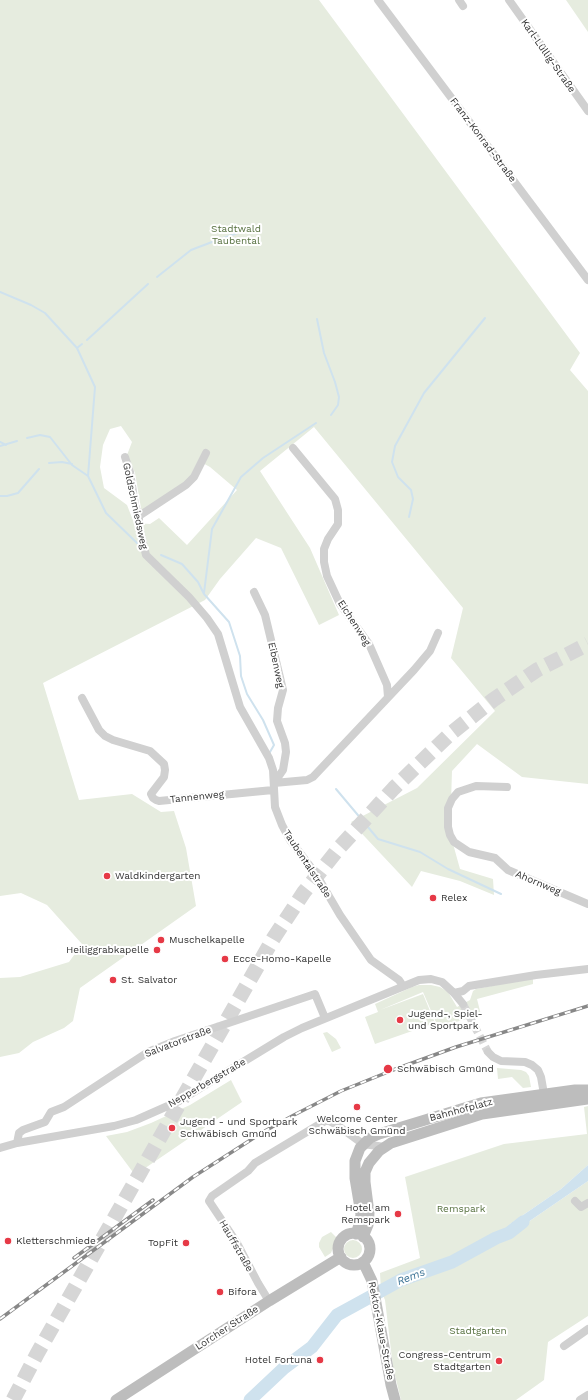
<!DOCTYPE html>
<html>
<head>
<meta charset="utf-8">
<style>
	body { margin:0 }
	canvas { display:block; background:#fff }
</style>
</head>
<body>
<canvas width="588" height="1400"></canvas>
<script>
const ctx = document.querySelector('canvas').getContext('2d');
ctx.lineJoin = 'round';
function paint(path, color) { ctx.fillStyle = color; ctx.fill(path, 'evenodd'); }
const poly = rows => new Path2D(rows.map(r => 'M' + r).join(''));
function stroke(path, color, width, dash) { ctx.strokeStyle = color; ctx.lineWidth = width; ctx.lineCap = dash ? 'butt' : 'round'; ctx.setLineDash(dash || []); ctx.stroke(path); }
function label(font, color, halo, rows, align = 'center') {
  ctx.font = font + ' "Work Sans",sans-serif'; ctx.lineWidth = 4; ctx.setLineDash([]); ctx.textBaseline = 'middle'; ctx.strokeStyle = halo; ctx.fillStyle = color; for (const [text, x, y, turn = 0] of rows) {
    ctx.save(); ctx.translate(x, y); ctx.rotate((+turn || 0) * Math.PI / 180); ctx.textAlign = isNaN(turn) ? turn : align; if (halo) ctx.strokeText(text, 0, 0); ctx.fillText(text, 0, 0); ctx.restore();
  }
}
paint(poly([
	[0,0,319,0,580,353,570,370,588,391,588,784,522,777,477,744,452,771,450,833,460,869,493,879,494,895,460,881,421,871,412,887,351,822,417,788,495,711,451,658,463,608,314,427,260,471,310,548,339,615,319,625,281,548,256,538,220,579,205,600,43,683,79,800,132,794,161,812,174,811,186,848,196,906,80,988,73,1021,64,1028,33,1042,19,1053,0,1057,0,978,20,977,69,962,82,944,47,905,21,893,0,896],
	[121,426,132,442,127,455,135,473,142,514,186,484,199,461,210,467,237,490,187,545,159,518,150,524,134,523,127,505,104,488,100,467,103,445,110,429],
	[566,0,588,0,588,32],
	[533,978,533,984,477,999,481,1015,438,1027,423,992,380,1010,423,994,435,1023,375,1044,365,1017,378,1012,375,1004,412,987,419,985,431,985,440,987,448,992,457,1007,470,1000,473,991,476,989],
	[327,1032,336,1039,341,1048,332,1052,323,1033],
	[497,1068,521,1070,526,1072,529,1076,531,1087,523,1088,512,1077,498,1079],
	[231,1080,242,1102,135,1175,106,1136,127,1132,151,1123,190,1105],
	[588,1106,588,1165,561,1189,510,1224,518,1229,588,1181,588,1316,548,1342,544,1380,516,1400,401,1400,393,1367,385,1300,381,1291,380,1273,420,1258,405,1177,504,1144,587,1134,584,1107],
	[331,1232,337,1238,331,1253,325,1257,319,1247,319,1243,322,1237],
	'344 1249a9 9 0 1 1 18 0a9 9 0 1 1-18 0Z'
]), '#e6ecdf');
paint(poly([
	[588,1165,588,1181,518,1229,509,1233,510,1224,561,1189]
]), '#cfe2ee');
stroke(poly([
	[218,240,243,231],
	[157,277,191,250,212,242],
	[0,292,31,305,45,313,77,348,95,387,88,476,106,513,137,543],
	[317,319,324,353,335,382,339,397,338,405,331,415],
	[87,340,148,284],
	[77,348,82,344],
	[27,438,40,435,50,437,72,465,88,476],
	[0,442,6,445],
	[0,446,17,441],
	[49,463,62,462,72,464],
	[0,496,7,496,18,493,39,469],
	[409,517,413,499,411,490,398,477,392,462,395,446,424,393,485,318],
	[161,555,182,564,198,582,204,594,229,622,240,656,241,676,247,694,263,720,274,745,270,752],
	[204,593,212,529,241,477,263,458,316,423],
	[336,789,378,839,420,852,448,869,501,894]
]), '#cfe2ee', 2);
stroke(poly([
	[250,1400,284,1368,312,1347,337,1315,401,1280,452,1262,496,1238,509,1233,523,1222]
]), '#cfe2ee', 13);
stroke(poly([
	[463,1004,488,1052]
]), '#d6d6d6', 8, [8, 4]);
stroke(poly([
	[13,1400,37,1354,273,939,304,892,339,848,394,788,450,734,493,700,537,670,588,644]
]), '#d6d6d6', 15, [15, 8]);
stroke(poly([
	[378,0,588,280],
	[459,0,463,6],
	[509,0,588,111],
	[293,448,335,499,338,510,338,524,328,539,324,549,324,562,327,576,340,604,369,644,387,685,388,697],
	[125,457,130,472,135,505,139,516,139,527,146,555,189,597,207,618,218,634,240,707,269,758,273,770,275,807,282,825,290,840,316,874,340,915,371,960,399,980,403,986],
	[139,516,186,485,194,477,206,453],
	[254,592,265,615,283,690,278,708,277,721,285,743,286,752,283,770,274,783],
	[82,698,99,730,105,736,113,740,150,751,164,764,165,770,164,777,151,794,153,798,156,800,159,801,273,790],
	[274,783,307,780,313,777,414,670,430,651,438,633],
	[507,787,476,786,458,792,452,799,448,808,448,827,450,835,454,842,469,852,495,858,508,870,588,904],
	[454,993,463,991,469,986,536,975,588,969],
	[488,1052,493,1057,501,1061,525,1062,532,1065,538,1070,541,1077,544,1094],
	[17,1143,19,1133,23,1130,45,1122,51,1112,64,1107,148,1052,175,1041,315,994,325,1018],
	[0,1148,17,1143,114,1126,136,1120,179,1101,284,1037,302,1028,419,980,431,979,442,982,454,993,463,1004],
	[575,1201,581,1207,588,1203],
	[269,1301,258,1283,237,1243,209,1201,212,1196,248,1171,255,1163,325,1121,329,1121,337,1125,363,1144,385,1147],
	[564,1346,588,1329],
	[580,1400,588,1395]
]), '#d0d0d0', 8);
stroke(poly([
	'338 1249a16 16 0 1 1 32 0a16 16 0 1 1-32 0Z',
	[356,1234,360,1222,361,1214,355,1178,355,1161,360,1148,370,1138,379,1134,481,1103,575,1090,588,1090],
	[363,1237,368,1225,369,1213,365,1182,365,1172,369,1163,379,1151,391,1143,482,1114,588,1099],
	[363,1262,372,1281,391,1385,395,1400],
	[116,1400,269,1301,341,1257]
]), '#bdbdbd', 11);
const rail = poly([
	[74,1258,153,1200],
	[0,1319,193,1177,263,1132,294,1115,341,1091,393,1070,456,1047,588,1006]
]);
stroke(rail, '#888', 3.5);
stroke(rail, '#fff', 2, [6]);
for (const [x, y, r, color] of [
	[107,876,4,"#e63946"],
	[433,898,4,"#e63946"],
	[161,940,4,"#e63946"],
	[157,950,4,"#e63946"],
	[225,959,4,"#e63946"],
	[113,980,4,"#e63946"],
	[400,1020,4,"#e63946"],
	[388,1069,5,"#e63946"],
	[357,1107,4,"#e63946"],
	[172,1128,4,"#e63946"],
	[398,1214,4,"#e63946"],
	[8,1241,4,"#e63946"],
	[186,1243,4,"#e63946"],
	[220,1292,4,"#e63946"],
	[320,1360,4,"#e63946"],
	[499,1361,4,"#e63946"]
]) { const dot = new Path2D(); dot.arc(x, y, r, 0, 2 * Math.PI); ctx.fillStyle = color; ctx.fill(dot); stroke(dot, '#fff', 1.5); }
label('10px', '#333', '#fff', [
	["Karl-Lüllig-Straße",548,56,55],
	["Franz-Konrad-Straße",483,140,53],
	["Goldschmiedsweg",135,506,78],
	["Eichenweg",354,623,57],
	["Eibenweg",276,665,78],
	["Tannenweg",197,797,-6],
	["Taubentalstraße",307,864,57],
	["Ahornweg",538,883,23],
	["Salvatorstraße",178,1042,-21],
	["Nepperbergstraße",207,1083,-30],
	["Bahnhofplatz",461,1110,-15],
	["Hauffstraße",236,1246,60],
	["Lorcher Straße",227,1328,-33],
	["Rektor-Klaus-Straße",381,1331,79]
]);
label('10px', '#56703f', '#fff', [
	["Stadtwald",236,229],
	["Taubental",236,241],
	["Remspark",461,1209],
	["Stadtgarten",478,1331]
]);
label('10px', '#333', '#fff', [
	["Waldkindergarten",115,876],
	["Relex",441,898],
	["Muschelkapelle",169,940],
	["Heiliggrabkapelle",149,950,"right"],
	["Ecce-Homo-Kapelle",233,959],
	["St. Salvator",121,980],
	["Jugend-, Spiel-",408,1014],
	["und Sportpark",408,1026],
	["Schwäbisch Gmünd",397,1069],
	["Welcome Center",357,1119,"center"],
	["Schwäbisch Gmünd",357,1131,"center"],
	["Jugend - und Sportpark",180,1122],
	["Schwäbisch Gmünd",180,1134],
	["Hotel am",390,1208,"right"],
	["Remspark",390,1220,"right"],
	["Kletterschmiede",16,1241],
	["TopFit",178,1243,"right"],
	["Bifora",228,1292],
	["Congress-Centrum",491,1355,"right"],
	["Stadtgarten",491,1367,"right"],
	["Hotel Fortuna",312,1360,"right"]
], 'left');
label('italic 11px', '#3f7597', '#fff', [
	["Rems",411,1277,-21]
]);
</script>
</body>
</html>
